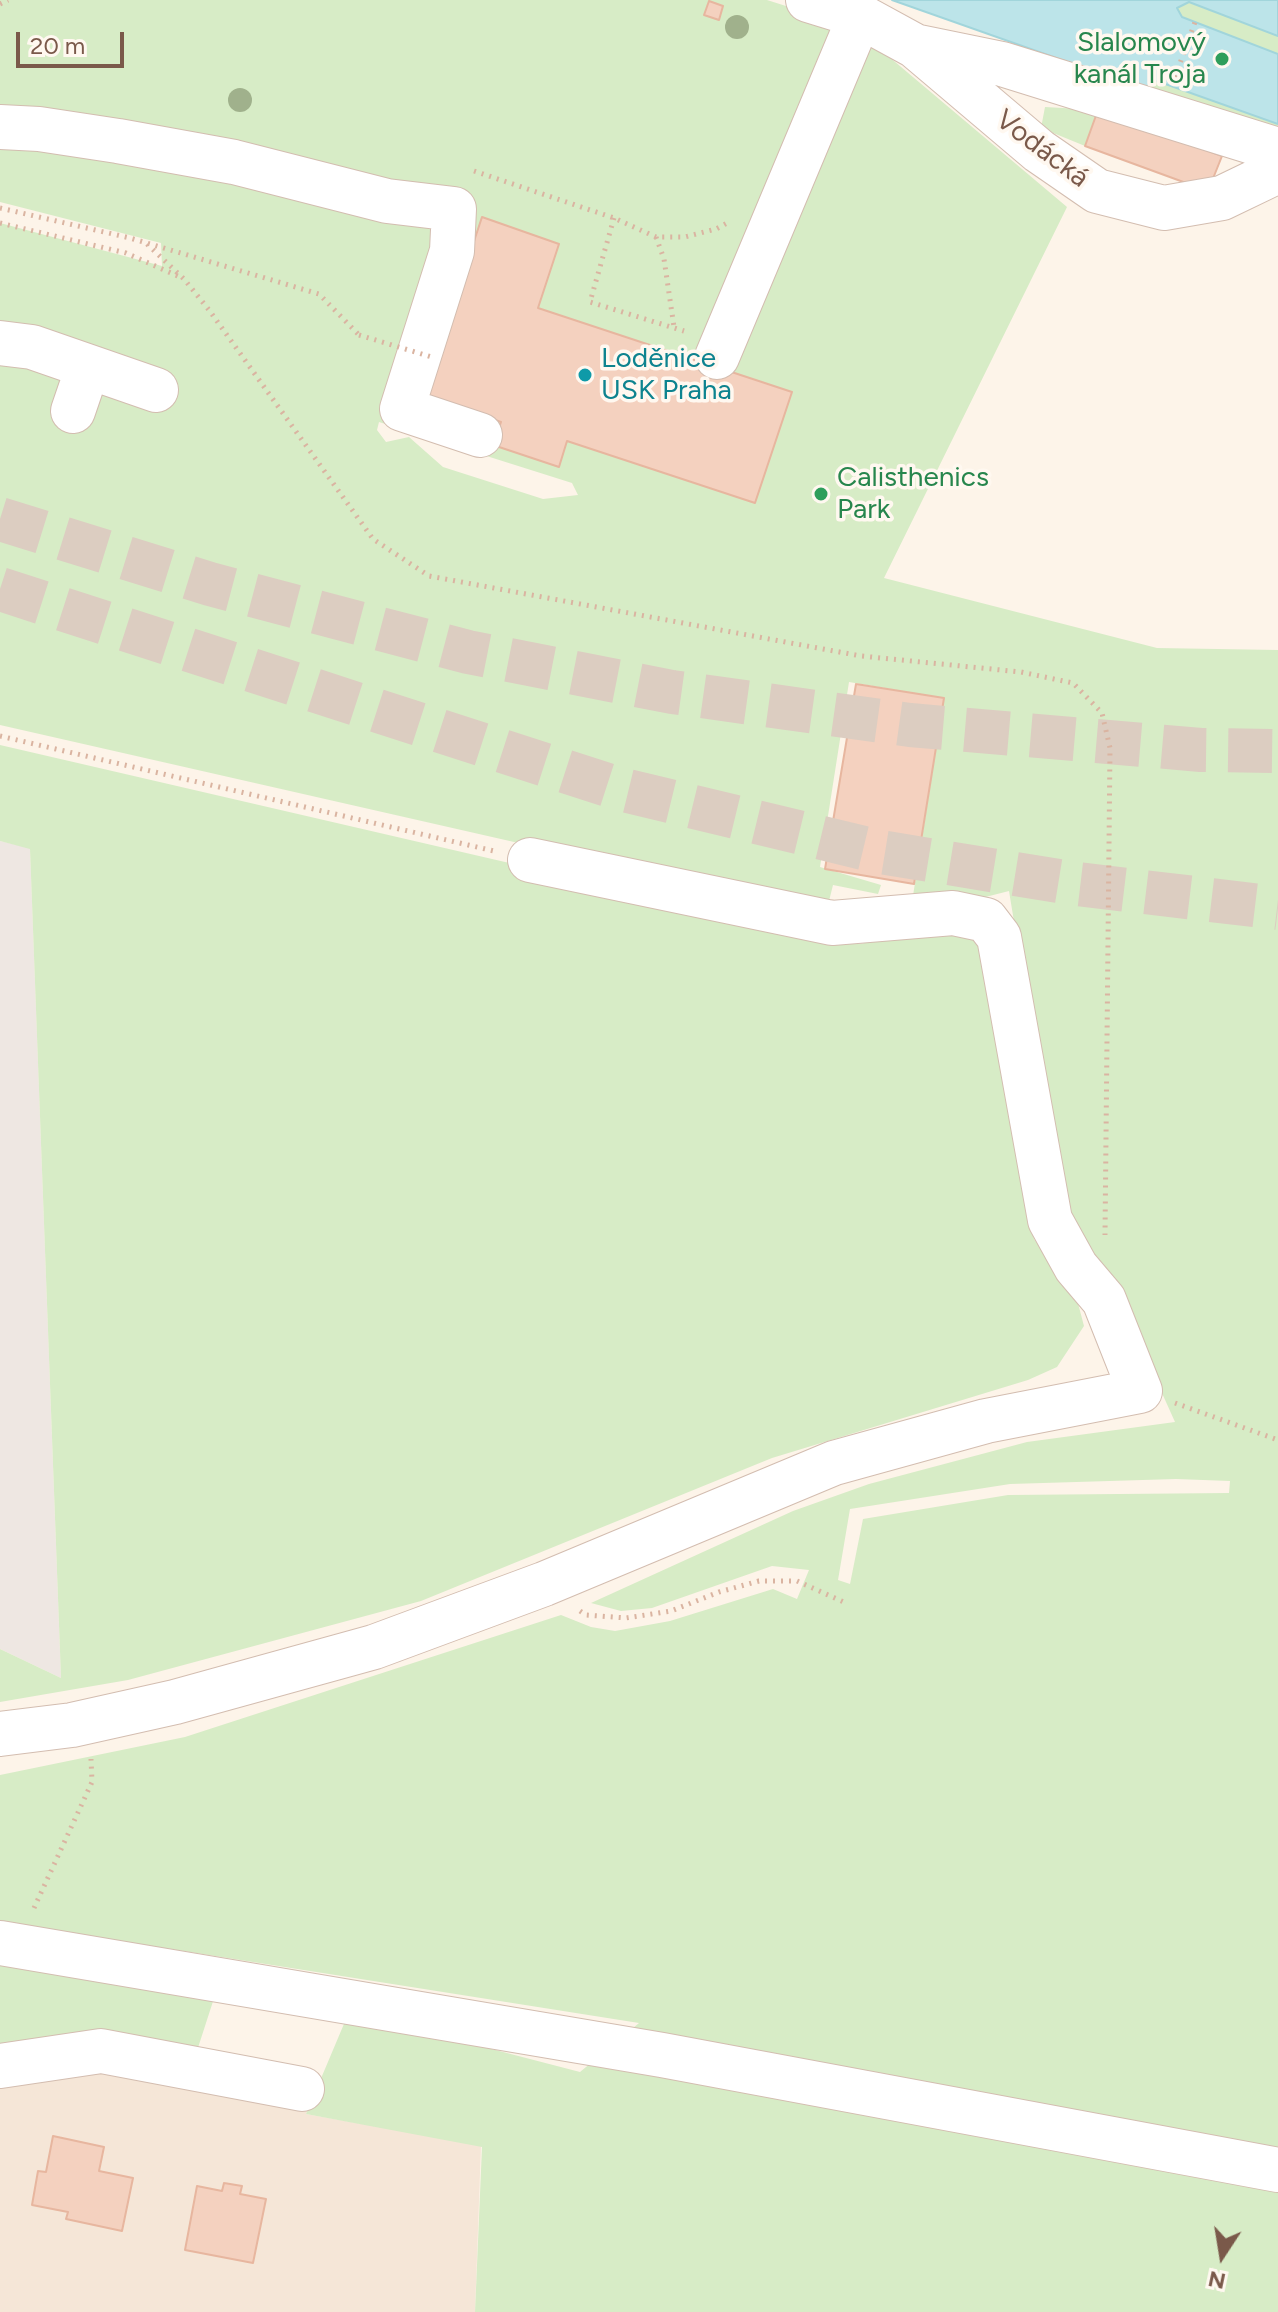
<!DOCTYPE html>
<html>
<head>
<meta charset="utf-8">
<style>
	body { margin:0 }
	#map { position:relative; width:1278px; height:2312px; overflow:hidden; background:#fdf4e9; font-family:Figtree,sans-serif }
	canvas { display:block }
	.north { position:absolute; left:1182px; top:2216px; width:80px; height:80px; -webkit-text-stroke:6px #fff8f0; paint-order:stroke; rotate:192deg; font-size:22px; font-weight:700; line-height:32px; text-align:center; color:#7a594a }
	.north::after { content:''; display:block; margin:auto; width:28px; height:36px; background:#7a594a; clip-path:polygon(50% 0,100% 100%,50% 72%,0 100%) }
	.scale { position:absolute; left:16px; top:32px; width:108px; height:36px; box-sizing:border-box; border:4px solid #7a594a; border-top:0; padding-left:10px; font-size:24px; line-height:28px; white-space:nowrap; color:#7a594a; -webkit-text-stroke:6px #fff8f0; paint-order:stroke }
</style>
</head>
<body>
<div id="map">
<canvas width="1278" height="2312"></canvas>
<div class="north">N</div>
<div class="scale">20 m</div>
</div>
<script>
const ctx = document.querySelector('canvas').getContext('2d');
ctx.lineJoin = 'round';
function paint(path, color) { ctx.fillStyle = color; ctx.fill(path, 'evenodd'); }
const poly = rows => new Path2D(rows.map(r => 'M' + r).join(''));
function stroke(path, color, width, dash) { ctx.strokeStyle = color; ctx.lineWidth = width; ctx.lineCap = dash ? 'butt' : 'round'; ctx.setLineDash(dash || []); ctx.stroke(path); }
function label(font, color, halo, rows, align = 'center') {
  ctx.font = font + ' Figtree,sans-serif'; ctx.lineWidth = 7; ctx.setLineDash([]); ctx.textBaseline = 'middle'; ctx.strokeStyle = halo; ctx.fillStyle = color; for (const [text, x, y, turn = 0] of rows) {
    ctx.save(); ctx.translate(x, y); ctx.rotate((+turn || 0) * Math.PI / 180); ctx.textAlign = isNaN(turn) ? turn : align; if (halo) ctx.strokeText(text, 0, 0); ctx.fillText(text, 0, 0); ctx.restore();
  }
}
paint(poly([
	[0,2053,194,2060,321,2079,306,2114,481,2145,475,2312,0,2312]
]), '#f5e6d7');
paint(poly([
	[0,841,30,848,61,1678,0,1649]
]), '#eee7e2');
paint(poly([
	[0,0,767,0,830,20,875,45,1067,207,884,578,1157,648,1278,650,1278,2312,475,2312,482,2147,306,2114,349,2012,580,2072,639,2023,0,1922,0,1775,185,1737,561,1615,591,1627,615,1631,670,1621,773,1589,797,1599,809,1570,772,1566,652,1608,621,1611,591,1603,793,1511,869,1484,1027,1442,1175,1422,1139,1342,1065,1202,1031,1025,1009,891,954,905,912,902,944,698,849,682,820,867,881,885,878,894,833,885,826,913,0,725,0,223,162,266,161,243,0,202],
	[379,422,572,483,578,495,543,499,443,467,409,437,386,442,377,430],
	[1176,1479,1230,1481,1229,1493,1008,1495,863,1519,850,1584,838,1580,850,1509,1010,1484],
	[1189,2,1278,36,1278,133,1144,89,1177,8],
	[1045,107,1098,110,1085,146,1041,128],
	[0,745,859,944,953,929,962,934,977,942,984,960,1034,1239,1075,1292,1084,1326,1057,1367,1028,1380,772,1458,421,1601,128,1680,0,1702,0,1649,61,1678,30,849,0,841],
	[0,1955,217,1989,194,2060,0,2053]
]), '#d7ecc6');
const water = poly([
	[892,0,1278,0,1278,36,1189,2,1177,8,1182,17,1278,54,1278,124,1157,81,1144,89,892,0]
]);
paint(water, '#bce4e9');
stroke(water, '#a1d5db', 2);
const building = poly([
	[709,1,723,6,719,20,704,15,709,1],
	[1098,110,1222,156,1208,191,1085,146,1098,110],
	[482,217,559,244,538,308,792,392,755,503,567,441,559,467,493,445,501,422,423,396,482,217],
	[856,684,944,698,914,884,825,869,856,684],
	[53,2136,104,2147,99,2171,133,2178,122,2231,66,2219,68,2212,32,2205,38,2171,46,2172,53,2136],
	[224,2183,242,2186,240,2194,266,2199,253,2263,185,2250,197,2186,222,2191,224,2183]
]);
paint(building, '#f4d1bf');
stroke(building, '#e7b69f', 2);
stroke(poly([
	[0,519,210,584,468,652,672,692,910,725,1201,750,1278,751],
	[0,589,620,789,880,852,1077,884,1278,908]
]), '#dccdc1', 44, [44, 22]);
const minor = poly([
	[808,0,860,16,915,46,1039,151,1097,191,1164,208,1222,198,1278,171],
	[919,47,1002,64,1278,150],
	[0,127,39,129,118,141,234,162,387,201,454,209,452,251,402,409,480,435],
	[0,343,32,347,156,390],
	[717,357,860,16],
	[73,411,88,367],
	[0,1734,72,1725,175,1702,374,1647,544,1584,834,1463,986,1421,1140,1391,1104,1300,1076,1267,1050,1220,999,937,986,920,953,913,832,923,530,860],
	[0,1943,662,2055,1278,2170],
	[0,2066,101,2051,302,2089]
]);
stroke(minor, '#d3bdb0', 46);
stroke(poly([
	[0,4,8,0],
	[1175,77,1195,22],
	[474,171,614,218,656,237,685,237,716,229,729,222],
	[0,208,130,238,319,294,359,335],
	[614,218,590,302,684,331],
	[0,223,126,253,180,277],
	[656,237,664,259,674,327],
	[147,244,184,279,209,310,373,539,429,576,861,656,1021,672,1073,683,1102,713,1110,748,1105,1235],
	[0,736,494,851],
	[1175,1403,1278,1440],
	[580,1611,586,1615,626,1618,671,1611,719,1592,759,1581,797,1581,846,1603],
	[34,1908,92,1782,91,1759]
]), '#dab4a1', 5, [2, 6]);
stroke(minor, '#fff', 44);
stroke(poly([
	[359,335,435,358]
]), '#dab4a1', 5, [2, 6]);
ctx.fillStyle = '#a0b18c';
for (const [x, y] of [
	[737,27],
	[240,100]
]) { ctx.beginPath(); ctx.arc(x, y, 12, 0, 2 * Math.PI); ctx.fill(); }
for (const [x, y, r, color] of [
	[1222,59,8,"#2e9e5b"],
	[585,375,8,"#0f9aa8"],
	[821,494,8,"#2e9e5b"]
]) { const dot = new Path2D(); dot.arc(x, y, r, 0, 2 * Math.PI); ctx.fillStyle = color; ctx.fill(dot); stroke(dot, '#fff8f0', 3); }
label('28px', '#27864d', '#fff8f0', [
	["Slalomový",1206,43],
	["kanál Troja",1206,75],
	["Calisthenics",837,478,"left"],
	["Park",837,510,"left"]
], 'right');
label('28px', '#7a594a', '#fff8f0', [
	["Vodácká",1042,149,37]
]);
label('28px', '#0d838f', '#fff8f0', [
	["Loděnice",601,359],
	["USK Praha",601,391]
], 'left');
</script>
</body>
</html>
